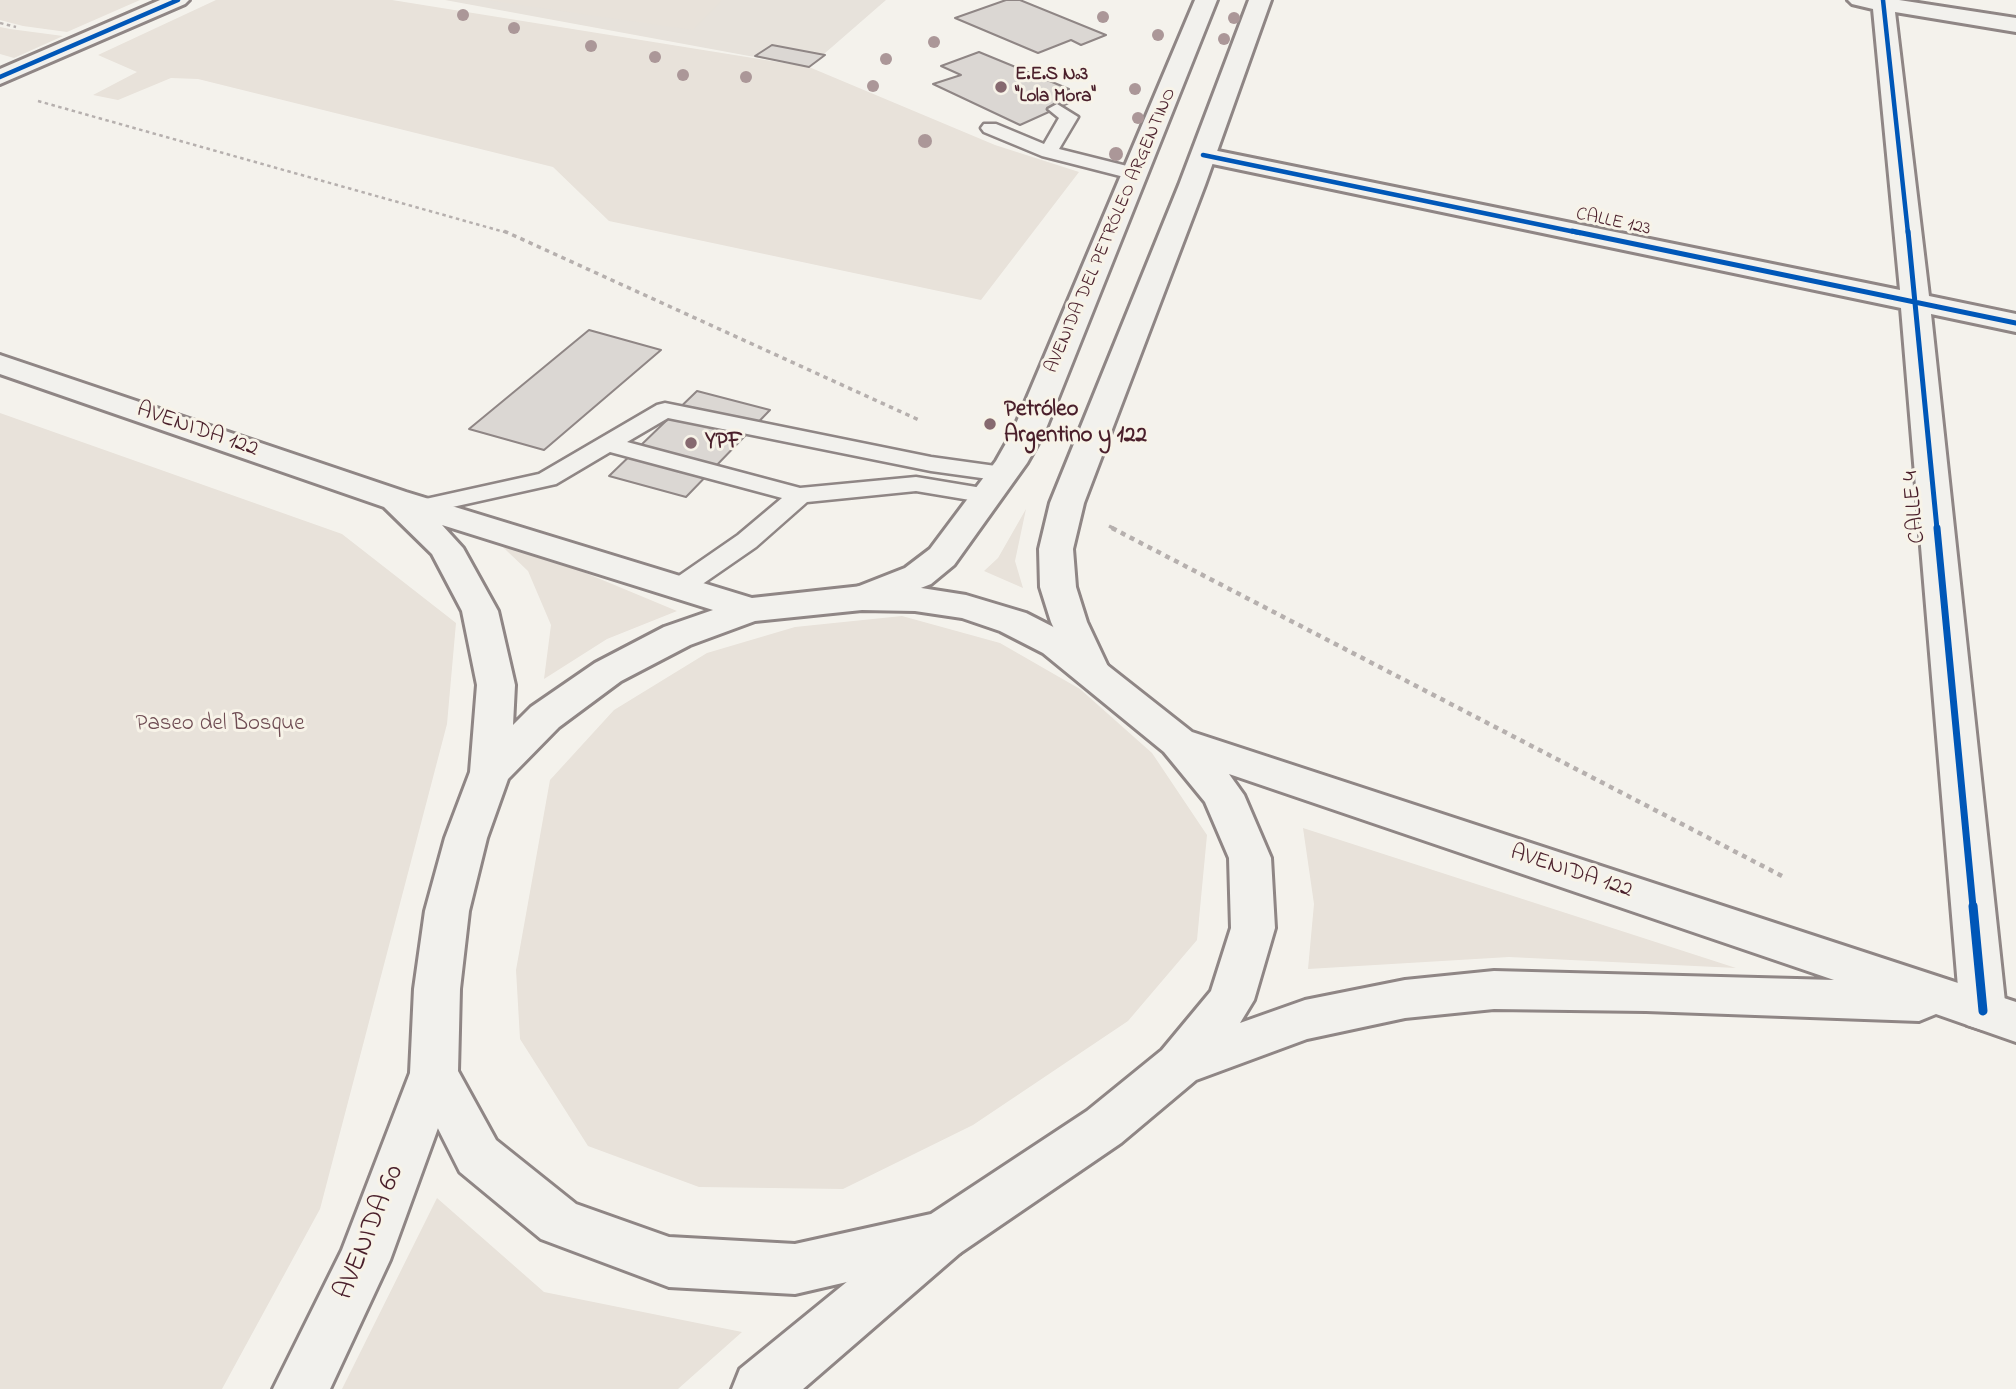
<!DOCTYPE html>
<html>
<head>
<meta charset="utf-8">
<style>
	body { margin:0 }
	canvas { display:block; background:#f4f2ec }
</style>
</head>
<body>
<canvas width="2016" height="1389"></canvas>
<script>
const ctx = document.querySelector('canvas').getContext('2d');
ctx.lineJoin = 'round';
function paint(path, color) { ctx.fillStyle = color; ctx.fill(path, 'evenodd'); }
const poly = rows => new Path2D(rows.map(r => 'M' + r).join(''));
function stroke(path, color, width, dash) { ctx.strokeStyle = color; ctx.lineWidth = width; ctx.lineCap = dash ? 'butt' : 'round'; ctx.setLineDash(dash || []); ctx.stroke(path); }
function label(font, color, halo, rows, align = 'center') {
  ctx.font = font + ' "Indie Flower",sans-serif'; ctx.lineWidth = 6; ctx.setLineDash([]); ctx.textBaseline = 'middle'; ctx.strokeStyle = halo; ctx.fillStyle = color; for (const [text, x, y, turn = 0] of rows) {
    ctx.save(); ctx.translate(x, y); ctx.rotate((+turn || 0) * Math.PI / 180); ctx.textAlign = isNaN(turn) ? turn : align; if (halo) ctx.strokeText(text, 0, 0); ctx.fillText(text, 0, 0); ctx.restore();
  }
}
paint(poly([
	[445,0,886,0,809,67]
]), '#e7e2db');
paint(poly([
	[0,0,140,0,67,32,23,26,0,20],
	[216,0,392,0,809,67,995,145,1079,172,981,300,609,221,553,167,198,79,171,78,118,100,93,95,137,72,98,55],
	[486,0,722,0,693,30],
	[0,27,10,29,63,36,14,58,0,54],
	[0,413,342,534,456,623,447,724,320,1209,222,1389,0,1389],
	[1026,509,1015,561,1023,588,984,571,998,558],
	[487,532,677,611,607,639,544,679,551,625,528,571],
	[902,616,1000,643,1080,689,1152,753,1207,835,1197,940,1128,1021,973,1125,843,1189,699,1187,588,1146,520,1039,516,970,550,780,614,710,707,653,795,627],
	[1303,828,1736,968,1509,957,1308,969,1314,904],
	[437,1198,544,1292,742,1332,678,1389,342,1389]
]), '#e8e2da');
const building = poly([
	[1006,0,1020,0,1106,35,1081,45,1071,40,1038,53,955,18,1006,0],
	[772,45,825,55,809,67,755,56,772,45],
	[979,52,1069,89,1065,93,1068,96,1063,98,1071,102,1020,125,933,84,961,75,941,66,979,52],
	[589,330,661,350,544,450,469,429,589,330],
	[697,391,770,410,686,497,609,476,697,391]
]);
paint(building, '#dbd7d3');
stroke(building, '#8f8685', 2);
const service = poly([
	[1057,104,1078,117,1059,149,1143,170,1145,174,1143,178,1136,180,1042,156,984,132,981,128,984,124,996,124,1044,144,1059,118,1048,109,1057,104],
	[665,403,931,457,1003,467,1011,469,1015,474,1011,479,1003,481,931,471,668,418,627,442,800,488,916,477,988,489,997,491,1000,496,997,501,988,503,916,491,807,502,756,547,688,594,679,596,670,594,666,588,670,582,738,535,782,498,610,452,556,484,421,514,412,512,409,507,412,502,539,474,657,405,665,403]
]);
const minor = poly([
	[160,0,189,0,185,4,0,84,0,69,160,0],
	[1848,0,1899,0,2016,18,2016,32,1895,12,1929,296,2016,314,2016,332,1931,314,2006,1011,1999,1025,1983,1030,1967,1025,1960,1011,1901,308,1203,162,1194,160,1191,155,1194,150,1203,148,1900,290,1873,9,1852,4,1848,0]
]);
const primary = poly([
	[1195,0,1217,0,1045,431,1027,463,954,565,931,584,875,606,862,610,849,606,844,598,849,590,905,568,930,549,996,461,1013,431,1195,0],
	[1249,0,1271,0,1205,185,1084,503,1073,549,1076,587,1087,622,1111,673,1105,682,1092,686,1079,682,1051,622,1040,587,1039,549,1050,503,1179,185,1249,0],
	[434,1052,451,1058,458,1073,390,1260,330,1389,273,1389,342,1250,410,1073,417,1058,434,1052],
	[942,1212,960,1219,968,1236,960,1253,803,1389,732,1389,740,1369,924,1219,942,1212]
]);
const trunk = poly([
	[0,355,406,492,752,598,862,586,915,587,966,595,1026,613,1069,635,1192,732,2016,1002,2016,1042,1936,1014,1919,1021,1646,1011,1494,1009,1405,1018,1307,1039,1196,1080,1121,1143,960,1253,942,1260,795,1294,669,1287,541,1239,460,1172,410,1073,414,989,425,911,445,838,470,772,477,685,462,611,432,554,384,507,0,374,0,355],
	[442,525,713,610,664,627,595,663,531,707,513,725,515,685,498,611,463,548,442,525],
	[862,610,915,611,962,618,1000,631,1043,653,1164,752,1205,802,1229,858,1231,928,1211,991,1162,1050,1087,1111,931,1214,795,1244,669,1237,576,1204,496,1140,458,1071,460,989,469,911,487,838,508,779,559,727,621,681,690,645,755,621,862,610],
	[1229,774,1834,980,1494,971,1405,980,1305,1000,1240,1023,1254,1000,1275,928,1271,858,1244,795,1229,774]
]);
stroke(service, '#8f8685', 5);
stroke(minor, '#8f8685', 6);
stroke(primary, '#8f8685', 6);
stroke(trunk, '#8f8685', 6);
stroke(poly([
	[0,23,16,27],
	[38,101,508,233]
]), '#b6b0ae', 2.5, [3.5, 3.5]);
stroke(poly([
	[504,231,919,420],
	[1109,526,1115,529]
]), '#b6b0ae', 3.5, [4.5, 4.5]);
stroke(poly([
	[1112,528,1782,876]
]), '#b6b0ae', 4.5, [5, 5]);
paint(service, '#f2f1ed');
paint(minor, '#f2f1ed');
paint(primary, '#f2f1ed');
paint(trunk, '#f2f1ed');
stroke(poly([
	[1883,0,1908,233],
	[0,77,178,0],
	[1203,155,1580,233]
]), '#0057b8', 4.5);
stroke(poly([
	[1572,231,2016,323],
	[1908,231,1937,529]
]), '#0057b8', 5);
stroke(poly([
	[1937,528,1973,907]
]), '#0057b8', 7);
stroke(poly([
	[1973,906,1983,1011]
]), '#0057b8', 9);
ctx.fillStyle = '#ab9798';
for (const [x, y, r] of [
	[463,15,6],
	[1103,17,6],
	[1234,18,6],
	[514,28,6],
	[1158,35,6],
	[1224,39,6],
	[934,42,6],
	[591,46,6],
	[655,57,6],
	[886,59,6],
	[683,75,6],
	[746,77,6],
	[873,86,6],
	[1135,89,6],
	[1138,118,6],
	[925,141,7],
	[1116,154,7]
]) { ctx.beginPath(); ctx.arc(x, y, r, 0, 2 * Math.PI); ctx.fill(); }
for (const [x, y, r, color] of [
	[1001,87,7,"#86696f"],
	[990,424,7,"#86696f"],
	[691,443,7,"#86696f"]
]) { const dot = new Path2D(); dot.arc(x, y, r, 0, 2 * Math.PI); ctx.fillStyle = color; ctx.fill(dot); stroke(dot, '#f7f3e8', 2.5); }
label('bold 19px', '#4a1f2b', '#f7f3e8', [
	["E.E.S Nº3",1015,76],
	["\"Lola Mora\"",1015,98]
], 'left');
label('19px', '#4a1f2b', '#f7f3e8', [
	["CALLE 123",1613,223,12],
	["AVENIDA DEL PETRÓLEO ARGENTINO",1112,231,-67]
]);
label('bold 23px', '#4a1f2b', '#f7f3e8', [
	["Petróleo",1004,411],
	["Argentino y 122",1004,437],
	["YPF",705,443]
], 'left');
label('23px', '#4a1f2b', '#f7f3e8', [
	["AVENIDA 122",197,431,19],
	["CALLE 4",1916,507,-96],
	["AVENIDA 122",1571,873,18]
]);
label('23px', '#6f4c53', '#f7f3e8', [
	["Paseo del Bosque",220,725]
]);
label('28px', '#4a1f2b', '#f7f3e8', [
	["AVENIDA 60",371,1233,-68]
]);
</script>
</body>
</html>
